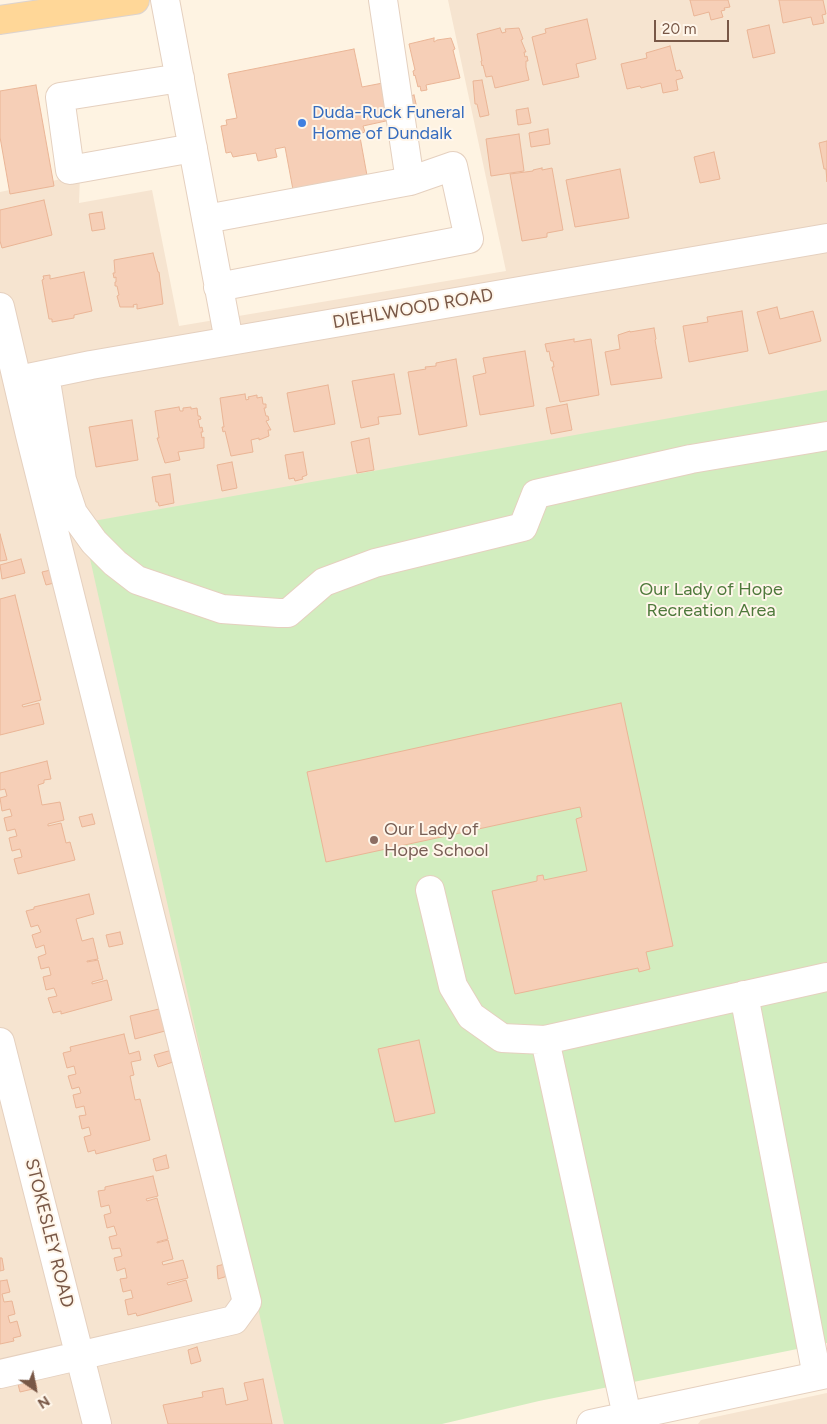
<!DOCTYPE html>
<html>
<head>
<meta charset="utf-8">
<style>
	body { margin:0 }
	#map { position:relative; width:827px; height:1424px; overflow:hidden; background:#fef3e2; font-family:Figtree,sans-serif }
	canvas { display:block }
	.north { position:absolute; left:10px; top:1364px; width:50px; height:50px; -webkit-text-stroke:4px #fff6ea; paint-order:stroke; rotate:147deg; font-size:14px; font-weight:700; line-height:20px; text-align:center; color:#785746 }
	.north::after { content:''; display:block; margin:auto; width:18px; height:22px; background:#785746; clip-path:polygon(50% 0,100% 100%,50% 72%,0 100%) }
	.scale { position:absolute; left:654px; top:20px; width:75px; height:22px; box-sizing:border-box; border:2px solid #785746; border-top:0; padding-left:6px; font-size:15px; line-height:18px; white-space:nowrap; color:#785746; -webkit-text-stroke:4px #fff6ea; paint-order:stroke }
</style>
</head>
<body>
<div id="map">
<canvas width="827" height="1424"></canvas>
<div class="north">N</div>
<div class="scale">20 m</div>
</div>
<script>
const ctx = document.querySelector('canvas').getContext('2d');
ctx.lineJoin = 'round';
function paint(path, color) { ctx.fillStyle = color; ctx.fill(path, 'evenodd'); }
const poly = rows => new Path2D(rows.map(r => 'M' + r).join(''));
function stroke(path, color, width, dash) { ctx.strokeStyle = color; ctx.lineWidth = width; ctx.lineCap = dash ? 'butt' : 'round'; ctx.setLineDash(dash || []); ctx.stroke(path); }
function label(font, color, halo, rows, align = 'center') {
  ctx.font = font + ' Figtree,sans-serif'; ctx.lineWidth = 4; ctx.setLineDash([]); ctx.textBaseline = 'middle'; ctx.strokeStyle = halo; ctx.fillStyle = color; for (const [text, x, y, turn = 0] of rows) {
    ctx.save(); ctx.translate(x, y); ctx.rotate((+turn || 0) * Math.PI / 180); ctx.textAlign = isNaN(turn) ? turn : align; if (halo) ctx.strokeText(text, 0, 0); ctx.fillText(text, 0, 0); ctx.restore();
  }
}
paint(poly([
	[448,0,827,0,827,450,296,1424,0,1424,0,192,80,175,79,203,152,190,179,326,506,271],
	[827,1393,827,1424,698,1424,701,1420]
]), '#f6e4d0');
paint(poly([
	[827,390,827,1343,539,1401,442,1424,284,1424,82,523]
]), '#d2edbf');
const building = poly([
	[690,0,728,0,730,7,724,8,725,10,721,11,723,17,711,20,709,12,694,16,690,0],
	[779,0,823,0,826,14,822,15,824,23,813,25,811,17,783,23,779,0],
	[587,19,596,59,576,64,579,77,543,85,532,37,546,33,545,29,587,19],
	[769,25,775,53,753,58,747,30,769,25],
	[500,28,502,33,506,32,505,29,519,28,523,39,521,40,526,52,524,52,525,57,527,56,528,61,526,61,526,67,529,80,495,88,492,76,486,77,483,65,482,66,481,61,482,61,477,34,500,28],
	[434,38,434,42,437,40,451,38,455,49,453,50,460,78,426,85,427,90,421,91,420,86,418,87,415,75,414,76,413,71,415,70,409,44,434,38],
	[670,46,676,71,680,70,683,78,676,80,678,90,663,93,661,83,641,88,640,86,627,89,621,64,647,58,646,53,670,46],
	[354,49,362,87,388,82,395,119,363,126,365,132,362,133,361,130,356,131,357,138,360,137,368,181,294,195,285,147,275,149,277,157,258,161,256,153,233,157,231,152,226,153,221,126,227,125,226,120,237,118,228,74,354,49],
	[482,80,489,115,480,117,477,104,475,104,473,81,482,80],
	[36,85,54,186,10,194,0,137,0,91,36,85],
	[414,95,419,117,408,119,403,98,414,95],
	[528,108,531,123,518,125,516,110,528,108],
	[548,129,550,144,531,147,529,133,548,129],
	[519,134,524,171,491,176,486,139,519,134],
	[827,141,827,182,826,169,824,169,819,143,827,141],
	[714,152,720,179,700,183,694,157,714,152],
	[542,168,542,170,552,168,563,230,547,233,547,237,522,241,510,174,533,171,533,170,542,168],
	[620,169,629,218,575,227,566,180,620,169],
	[44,200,52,235,2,248,0,241,0,210,44,200],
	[102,212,105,229,92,231,89,214,102,212],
	[153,253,158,272,159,272,163,304,137,309,137,304,133,305,134,307,120,307,117,296,119,295,117,286,115,286,115,282,116,282,116,277,114,278,113,273,115,273,114,260,153,253],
	[84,272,92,311,74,315,74,318,52,322,52,319,49,319,42,280,44,279,43,276,50,275,50,279,84,272],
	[777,307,780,319,813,311,821,341,769,354,757,312,777,307],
	[742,311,748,351,689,362,683,326,708,322,707,317,742,311],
	[654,328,656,339,655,340,662,378,611,385,605,352,620,349,618,335,630,331,630,332,654,328],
	[574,339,574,342,591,339,599,395,560,402,552,367,554,367,553,361,551,361,549,351,547,352,545,344,574,339],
	[525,351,534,406,480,415,473,376,486,373,483,358,525,351],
	[456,359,467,426,419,435,408,372,426,369,425,367,436,366,436,363,456,359],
	[394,374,401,414,378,417,379,424,361,428,352,381,394,374],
	[328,385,335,424,294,432,287,393,328,385],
	[245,394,246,400,249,399,248,397,257,395,257,398,262,397,263,404,266,404,266,408,264,408,266,416,268,416,269,420,266,421,271,430,268,430,269,436,259,440,259,438,251,440,253,452,231,456,225,431,223,432,222,427,224,427,220,398,245,394],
	[567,404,572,430,551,434,546,408,567,404],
	[179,407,180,411,183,411,183,408,191,407,191,409,197,408,198,416,200,416,201,419,198,420,200,428,202,427,203,432,201,432,202,438,204,437,204,448,178,452,180,460,165,463,157,438,159,438,155,411,179,407],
	[132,420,138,460,96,467,89,427,132,420],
	[369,438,374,470,357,473,351,442,369,438],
	[303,452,307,475,302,477,303,479,295,481,294,478,289,479,285,455,303,452],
	[232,462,237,488,222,491,217,465,232,462],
	[170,474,174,503,159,506,158,502,156,502,152,477,170,474],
	[0,534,7,560,0,561,0,534],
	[21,559,25,573,2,579,0,565,21,559],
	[55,569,58,582,46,585,42,572,55,569],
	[15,595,41,700,22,705,23,707,39,703,44,724,0,735,0,599,15,595],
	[621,703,673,946,646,952,650,969,639,972,638,968,515,994,492,891,537,881,537,876,543,875,544,880,587,871,576,819,582,817,580,807,326,862,307,772,621,703],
	[47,761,51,779,44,780,44,783,38,785,42,805,60,802,64,820,48,824,48,826,61,823,66,843,70,842,75,860,18,874,14,859,22,857,20,849,12,851,9,838,17,836,15,829,7,831,4,818,12,816,10,809,2,811,0,798,7,796,5,789,0,790,0,773,47,761],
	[92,814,95,824,82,827,79,817,92,814],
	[89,894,94,914,76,919,82,941,93,938,98,959,87,961,87,962,98,960,103,979,92,982,92,984,107,980,112,1000,61,1014,61,1011,53,1013,48,998,57,996,54,988,46,990,43,977,51,975,49,967,41,969,38,957,46,954,44,945,36,948,32,935,41,932,38,925,31,927,26,911,34,909,34,907,89,894],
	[120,932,123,944,109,947,106,935,120,932],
	[159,1009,165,1031,135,1039,130,1016,159,1009],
	[124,1034,129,1054,139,1051,141,1060,131,1062,134,1075,130,1076,135,1100,140,1099,150,1140,96,1154,95,1150,88,1152,84,1137,91,1135,89,1127,82,1129,79,1116,86,1115,84,1106,76,1108,73,1095,81,1093,79,1087,72,1089,68,1076,76,1074,74,1066,67,1068,63,1053,71,1051,70,1047,124,1034],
	[419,1040,435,1113,395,1122,378,1049,419,1040],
	[172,1050,176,1061,158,1067,154,1055,172,1050],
	[166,1155,169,1168,156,1171,153,1159,166,1155],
	[153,1176,158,1196,146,1199,147,1201,157,1198,168,1239,157,1242,157,1243,168,1240,173,1259,162,1262,163,1265,183,1260,188,1278,167,1283,168,1285,186,1280,192,1301,137,1316,136,1313,128,1315,125,1300,133,1298,131,1290,123,1292,120,1279,127,1278,125,1268,117,1271,114,1258,122,1256,120,1248,112,1249,109,1237,117,1235,114,1226,107,1228,104,1215,111,1213,109,1205,101,1207,98,1191,105,1190,105,1187,153,1176],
	[0,1258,2,1258,4,1270,0,1271,0,1258],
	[225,1264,231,1275,218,1279,217,1266,225,1264],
	[7,1280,10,1292,2,1294,4,1302,12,1301,15,1314,8,1316,10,1323,17,1321,21,1336,13,1338,14,1341,0,1344,0,1281,7,1280],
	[197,1347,201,1361,191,1364,188,1350,197,1347],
	[34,1376,37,1388,20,1392,17,1380,34,1376],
	[263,1379,272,1424,168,1424,163,1405,203,1397,202,1392,223,1388,226,1405,248,1400,244,1383,263,1379]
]);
paint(building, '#f6cfb7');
stroke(building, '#eab596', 1);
const minor = poly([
	[165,0,229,341],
	[180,78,60,97,70,170,193,148],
	[206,219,410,181],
	[218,287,469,239,453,166,410,181,383,0],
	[0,307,30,435,247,1302,234,1320,0,1374],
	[45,375,62,480,73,513,94,542,115,563,137,580,222,609,279,613,288,613,324,582,375,563,523,527,536,494,691,459,827,436],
	[28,378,91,365,827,238],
	[430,890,453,986,471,1016,502,1038,545,1040],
	[744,995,817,1376],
	[0,1042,97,1424],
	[627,1416,545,1040,827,977],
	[591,1424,827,1374]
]);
const major = poly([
	[0,20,135,0]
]);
stroke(minor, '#e5d0bf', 30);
stroke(major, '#dcd3cf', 30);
stroke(minor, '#fff', 28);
stroke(major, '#ffd798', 28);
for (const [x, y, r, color] of [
	[302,123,5,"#3f7fe0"],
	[374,840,5,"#8d6e63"]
]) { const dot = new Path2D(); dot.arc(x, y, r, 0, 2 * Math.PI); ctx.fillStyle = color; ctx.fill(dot); stroke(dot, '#fff6ea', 2); }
label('18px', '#366cbe', '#fff6ea', [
	["Duda-Ruck Funeral",312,113],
	["Home of Dundalk",312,134]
], 'left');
label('18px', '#785746', '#fff6ea', [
	["DIEHLWOOD ROAD",413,309,-10],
	["STOKESLEY ROAD",49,1233,76]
]);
label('18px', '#4e793b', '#fff6ea', [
	["Our Lady of Hope",711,590],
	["Recreation Area",711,611]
]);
label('18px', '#785e54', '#fff6ea', [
	["Our Lady of",384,830],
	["Hope School",384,851]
], 'left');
</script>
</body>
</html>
